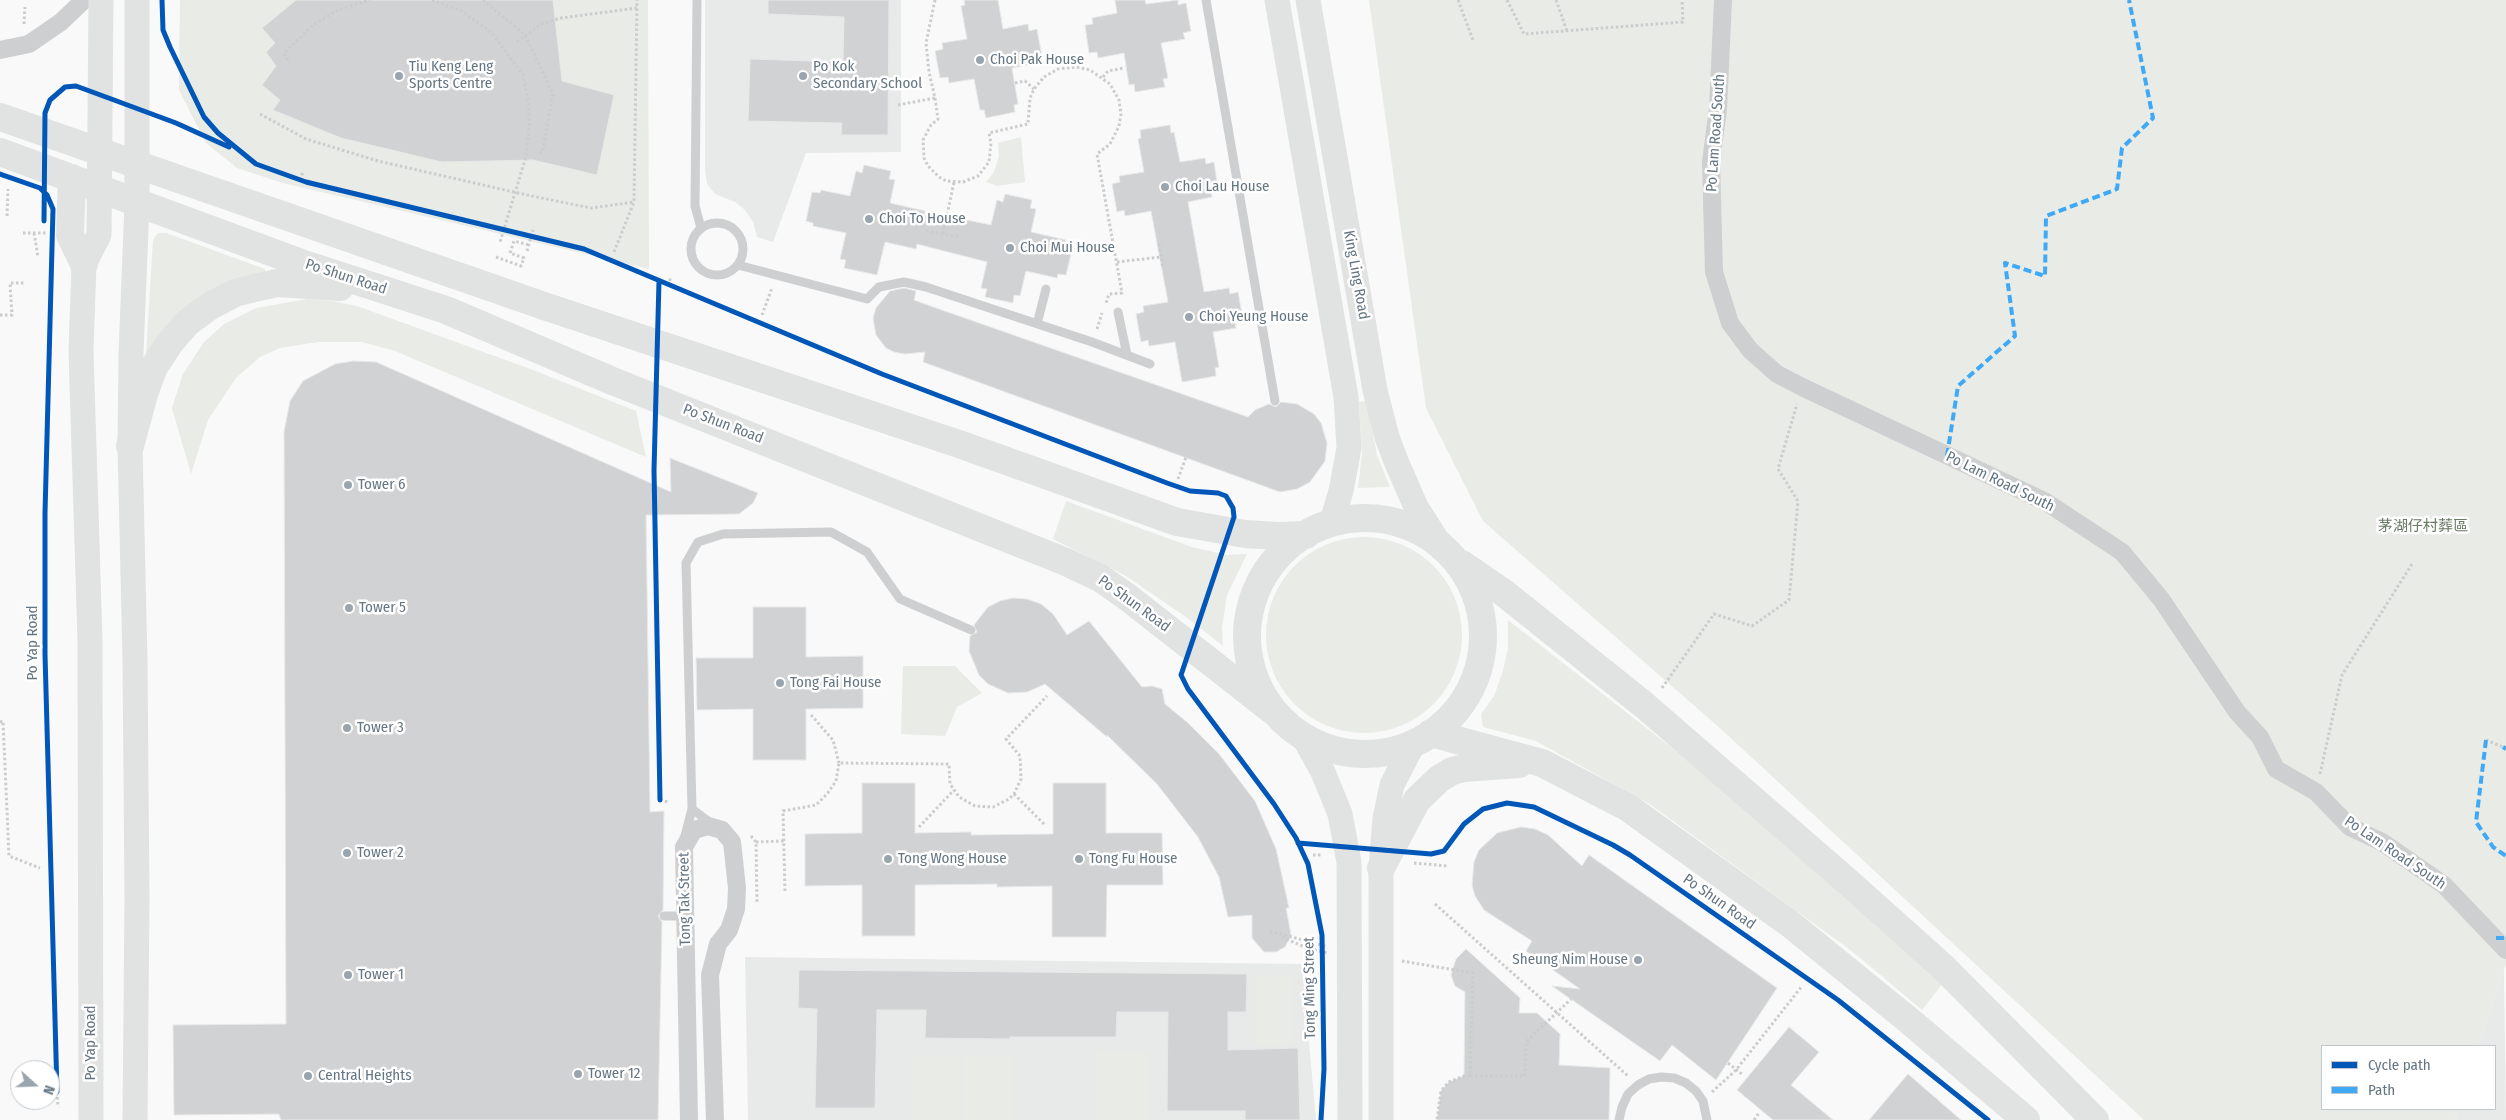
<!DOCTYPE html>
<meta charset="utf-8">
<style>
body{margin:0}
#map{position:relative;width:2506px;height:1120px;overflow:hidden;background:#f9f9f9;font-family:"Fira Sans Condensed",sans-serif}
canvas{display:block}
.legend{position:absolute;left:2321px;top:1045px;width:175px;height:65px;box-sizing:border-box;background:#fff;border:1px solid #c1c8cd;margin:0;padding:6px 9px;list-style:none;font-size:15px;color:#657683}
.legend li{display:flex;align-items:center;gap:10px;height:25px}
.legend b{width:25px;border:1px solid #c1c8cd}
.north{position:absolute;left:10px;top:1060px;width:50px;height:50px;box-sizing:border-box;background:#fff;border:1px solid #c1c8cd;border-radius:50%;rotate:110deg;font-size:14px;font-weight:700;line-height:20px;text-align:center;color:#657683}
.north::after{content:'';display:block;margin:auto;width:18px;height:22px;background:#99a4ac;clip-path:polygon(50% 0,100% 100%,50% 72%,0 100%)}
</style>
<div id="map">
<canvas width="2506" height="1120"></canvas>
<ul class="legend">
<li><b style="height:6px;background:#0057b8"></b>Cycle path</li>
<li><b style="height:6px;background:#3fa9f5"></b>Path</li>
</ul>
<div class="north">N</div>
</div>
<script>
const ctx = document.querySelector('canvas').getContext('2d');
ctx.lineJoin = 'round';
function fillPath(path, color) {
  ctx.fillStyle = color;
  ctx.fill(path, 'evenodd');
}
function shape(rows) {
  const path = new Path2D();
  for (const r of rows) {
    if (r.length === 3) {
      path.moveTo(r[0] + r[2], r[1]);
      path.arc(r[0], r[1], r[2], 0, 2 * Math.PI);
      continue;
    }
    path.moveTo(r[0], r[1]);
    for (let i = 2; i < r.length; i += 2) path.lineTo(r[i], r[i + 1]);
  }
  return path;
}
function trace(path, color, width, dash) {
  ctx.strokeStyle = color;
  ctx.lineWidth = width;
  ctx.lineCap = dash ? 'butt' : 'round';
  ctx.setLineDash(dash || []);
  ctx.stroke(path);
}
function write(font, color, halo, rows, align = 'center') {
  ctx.font = font + ' "Fira Sans Condensed","Noto Sans TC",sans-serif';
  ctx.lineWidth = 5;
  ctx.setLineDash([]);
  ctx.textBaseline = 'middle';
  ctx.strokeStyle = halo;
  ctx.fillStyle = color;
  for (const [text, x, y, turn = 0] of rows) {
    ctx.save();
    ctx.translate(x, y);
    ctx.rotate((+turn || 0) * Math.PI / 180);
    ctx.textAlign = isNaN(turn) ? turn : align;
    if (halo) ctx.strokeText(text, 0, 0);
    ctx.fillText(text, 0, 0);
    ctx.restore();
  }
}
fillPath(shape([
 [705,0,901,0,901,152,806,153,773,242,757,237,753,222,745,210,735,202,715,194,707,184,705,170],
 [745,957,1302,964,1316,1120,748,1120],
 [2504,970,2506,1120,2455,1120,2459,1109,2495,1109,2495,1046,2479,1046]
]), '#e8e9e9');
fillPath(shape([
 [180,0,648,0,649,269,283,183,237,168,206,143,179,90],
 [1369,0,2506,0,2506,964,2479,1046,2322,1046,2322,1109,2459,1109,2455,1120,2144,1120,1722,730,1483,521,1426,408],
 [1021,137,1025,182,997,186,986,182,994,172,999,156,998,143],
 [158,233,166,233,265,269,265,273,146,354,153,240],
 [307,299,332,301,357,306,533,370,636,411,646,457,395,351,362,342,318,342,280,348,260,357,236,378,208,420,191,474,172,408,183,374,204,342,224,324,256,308],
 [1367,401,1377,455,1390,487,1358,488,1362,453,1359,402],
 [1066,501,1192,547,1226,555,1247,554,1227,595,1222,628,1223,646,1186,617,1126,576,1053,539],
 [1364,635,98],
 [1508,620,1677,752,1818,871,1943,983,1922,1010,1853,952,1651,805,1536,741,1483,727,1481,714,1494,696,1503,671,1508,648],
 [903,666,955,666,982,693,957,707,945,736,901,734],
 [1255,975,1293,975,1294,1044,1255,1045],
 [1097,1052,1147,1052,1147,1120,1097,1120],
 [912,1056,959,1056,959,1120,912,1120],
 [963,1056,1011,1056,1011,1120,963,1120]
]), '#e8ebe6');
const building = shape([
 [296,0,553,0,562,81,614,95,597,175,533,160,442,162,341,138,273,110,280,100,262,85,276,66,266,52,275,43,262,28,296,0],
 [768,0,889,0,888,135,841,135,842,123,748,121,750,59,843,62,844,17,768,14,768,0],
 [964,0,998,0,1003,29,1028,24,1029,31,1037,29,1042,57,1034,58,1035,64,1012,68,1018,104,1014,105,1015,112,986,118,984,110,980,110,974,79,949,83,948,77,940,78,935,51,943,49,942,43,967,39,961,6,965,5,964,0],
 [1115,0,1145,0,1146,4,1178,0,1178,5,1186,3,1191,31,1183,33,1185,39,1161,43,1168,78,1163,79,1165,87,1135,92,1134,84,1129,85,1124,53,1098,58,1097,52,1089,53,1085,25,1093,24,1092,18,1117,13,1115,0],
 [1170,125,1171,133,1174,132,1180,162,1205,158,1206,164,1214,162,1218,190,1211,191,1212,197,1188,202,1204,292,1229,288,1230,294,1238,292,1243,320,1235,322,1236,328,1213,332,1219,367,1215,368,1216,376,1182,382,1175,342,1149,346,1148,340,1141,342,1136,314,1144,312,1143,306,1168,302,1151,211,1125,216,1124,210,1117,212,1112,184,1120,182,1119,176,1144,172,1138,139,1141,138,1140,130,1170,125],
 [864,165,891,171,889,179,895,180,890,203,925,211,924,215,961,222,962,219,991,225,997,200,1003,202,1005,194,1032,200,1030,208,1036,209,1031,232,1066,240,1065,244,1073,246,1066,275,1058,274,1057,278,1026,271,1020,296,1014,295,1013,303,985,297,987,289,981,288,987,262,917,244,916,249,885,242,877,275,844,268,846,260,840,259,846,233,813,226,813,223,806,221,812,192,820,193,821,190,850,196,856,171,862,173,864,165],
 [904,288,916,291,914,300,936,308,1248,417,1255,410,1269,404,1276,407,1281,402,1297,404,1314,414,1321,423,1327,443,1325,461,1310,482,1297,489,1280,492,923,362,925,352,904,354,894,352,886,348,876,335,873,318,876,308,890,291,904,288],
 [353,361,376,362,671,492,670,458,758,493,753,503,739,514,646,515,650,812,664,811,663,910,658,916,662,922,658,1120,281,1120,279,1114,174,1115,173,1025,286,1024,284,432,290,401,303,381,335,364,353,361],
 [1013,598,1027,599,1041,604,1053,614,1067,635,1089,621,1142,687,1152,686,1162,689,1165,704,1188,723,1219,754,1255,801,1276,849,1289,908,1286,908,1291,935,1285,947,1276,952,1264,952,1252,938,1252,915,1228,917,1219,877,1198,837,1157,784,1107,735,1107,737,1045,684,1027,692,1008,693,988,684,979,675,969,651,970,636,977,632,974,625,988,607,1000,601,1013,598],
 [753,607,806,607,806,657,863,656,863,708,806,709,806,760,753,760,753,709,697,710,696,658,753,658,753,607],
 [862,783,915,783,915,833,971,832,971,835,1053,834,1053,783,1106,783,1106,833,1162,833,1163,885,1107,885,1106,937,1052,937,1052,886,997,887,997,884,915,885,915,936,862,936,862,885,805,886,805,834,862,833,862,783],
 [1521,827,1535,829,1548,835,1582,866,1589,855,1777,988,1716,1080,1672,1045,1660,1061,1552,986,1580,989,1526,951,1532,941,1484,910,1475,896,1472,885,1474,862,1479,850,1497,833,1521,827],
 [1466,949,1520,998,1519,1013,1537,1013,1560,1034,1559,1065,1610,1068,1609,1120,1437,1120,1441,1091,1449,1082,1464,1076,1465,992,1455,986,1451,975,1456,959,1466,949],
 [799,970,1247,974,1246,1012,1228,1012,1228,1050,1298,1048,1300,1120,1245,1120,1245,1111,1167,1111,1168,1012,1117,1012,1116,1037,1010,1037,1010,1039,925,1038,926,1010,877,1010,875,1108,815,1108,817,1009,798,1008,799,970],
 [1789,1027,1819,1052,1791,1085,1833,1120,1773,1120,1737,1090,1789,1027],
 [1908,1074,1961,1120,1869,1120,1908,1074]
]);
fillPath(building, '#d0d2d3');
trace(building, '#e8e8e8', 1);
trace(shape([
 [432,0,462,11,492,33,523,75,529,105,529,131,525,160,500,242],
 [483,0,525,35,553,94,542,153,538,152],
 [1458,0,1473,40],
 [1507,0,1524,34,1683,22,1682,0],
 [1556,0,1567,31],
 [24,24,25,7],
 [517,42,541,24,561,18,637,8],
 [288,60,284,53,313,25,338,10,370,0],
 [1103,77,1108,71,1124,68],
 [1015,83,1025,81,1034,89],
 [935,98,938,119,931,125,923,140,924,158,928,166,939,177,946,181,963,182,978,176,989,162,991,143,989,133,1028,124,1030,98,1034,89,1044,77,1058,69,1076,67,1090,70,1110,84,1119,100,1121,114,1119,126,1110,144,1097,154,1122,293,1109,294,1106,303],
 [898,105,935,98,929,72,926,43,935,0],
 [260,114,306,139,378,161,527,195,591,208,634,202],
 [300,180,303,172],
 [7,216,8,189],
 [926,231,959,237],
 [23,233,47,233],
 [34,233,38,257],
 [943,234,954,182],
 [1159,244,1163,268],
 [527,251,533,230],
 [614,252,634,202,637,0],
 [496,257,521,266,524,258,510,253,514,241,529,245],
 [1117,262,1161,257],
 [670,286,670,278],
 [0,315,12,315,10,283,25,283],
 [762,315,772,288],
 [1097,329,1102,313],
 [1178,479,1186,457],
 [1662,688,1714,614,1752,626,1789,600,1798,501,1778,469,1797,404],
 [811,715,833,740,839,763],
 [0,722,3,721,9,856,40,868],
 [2486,740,2503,747],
 [2320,774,2342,675,2412,564],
 [1014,794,1044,824],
 [660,800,668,802],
 [919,827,954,790],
 [751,836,756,842,757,903],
 [756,842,784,841],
 [1313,855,1323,855],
 [1414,863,1448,866],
 [785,891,783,811,816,805,827,794,836,781,839,763,949,764,950,784,959,797,975,806,993,807,1009,799,1014,794,1021,779,1020,756,1006,739,1047,696],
 [1435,904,1628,1076],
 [1270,931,1328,947],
 [1282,937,1307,948,1328,953],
 [1402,961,1473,973,1470,1076,1464,1076,1449,1082,1441,1091,1437,1120],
 [1728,1063,1743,1075],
 [1470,1076,1525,1076,1526,1042,1571,999],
 [57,1092,58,1107],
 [1712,1092,1736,1070,1802,986],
 [1754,1120,1759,1113]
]), '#cbcccd', 3, [2.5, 2.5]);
trace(shape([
 [697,0,695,206,701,228],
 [1206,0,1275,401],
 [717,249,26],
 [738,265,867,299,879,287,904,282,926,287,1092,342,1150,364],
 [1118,312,1127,355],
 [1037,324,1046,289],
 [692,809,712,824],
 [685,836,692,809,686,563,698,542,723,534,831,532,867,552,900,599,971,630],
 [664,916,685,916],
 [1619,1120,1622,1107,1628,1094,1638,1085,1649,1079,1661,1077,1674,1078,1686,1083,1696,1091,1703,1101,1707,1120]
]), '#cecfd0', 9);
trace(shape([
 [1723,0,1718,109,1711,162,1714,272,1730,323,1750,350,1777,374,1802,387,2046,502,2122,552,2161,599,2237,712,2260,737,2276,769,2316,792,2350,827,2382,842,2444,885,2506,950],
 [0,50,29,44,61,22,84,0],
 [689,1120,684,847,694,830,708,826,722,830,732,842,737,888,736,909,729,930,718,944,710,975,715,1120]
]), '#cecfd0', 18);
trace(shape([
 [1277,0,1346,397,1349,448,1341,491,1332,521],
 [1308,0,1375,390,1387,437,1396,461,1416,507,1437,540],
 [1304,738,1323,772,1340,814,1349,862,1350,1120],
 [91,1120,90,640,81,351,84,264,99,235,101,0],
 [135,1120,137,898,135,661,130,446,131,353,137,204,137,0],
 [1381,1120,1381,868,1385,819,1392,785,1413,744]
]), '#e1e2e2', 25);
trace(shape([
 [0,117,547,307,959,444,1177,522,1245,534,1278,536,1306,535],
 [0,152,301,263,446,310,610,380,1066,562,1100,578,1126,596,1273,711],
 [72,178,70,235,84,264],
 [130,446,144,394,154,367,169,344,187,323,210,306,235,293,255,288,277,283,340,287],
 [1365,636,118],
 [1462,564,1504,593,1644,705,1848,882,1944,968,2095,1120],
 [1431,733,1542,763,1627,807,1789,923,1912,1023,2026,1120],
 [1381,868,1417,800,1439,779,1452,771,1464,768,1519,764]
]), '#e1e2e2', 28);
trace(shape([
 [1947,456,1958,386,2015,336,2005,263,2045,276,2046,216,2117,189,2122,148,2153,118,2129,0],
 [2486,740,2476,822,2493,847,2506,856],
 [2503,747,2506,749],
 [2496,938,2506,938]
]), '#3fa9f5', 4, [8, 4]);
trace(shape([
 [162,0,163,30,170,47,204,117,218,133,256,164,306,182,584,249,882,374,1167,483,1190,491,1218,493,1226,496,1233,508,1234,517,1181,675,1188,689,1274,804,1296,838,1308,864,1322,935,1324,1069,1321,1120],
 [0,174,40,188,47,195,53,209,45,513,45,654,57,1092],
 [44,221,45,113,50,100,65,87,76,86,114,100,176,123,229,147],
 [659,281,654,470,660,800],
 [1298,843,1431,854,1444,851,1464,824,1483,809,1507,803,1534,807,1613,845,1630,855,1838,1000,1988,1120]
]), '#0057b8', 5);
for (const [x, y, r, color] of [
 [980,60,5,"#99a4ac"],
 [399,76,5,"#99a4ac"],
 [803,76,5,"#99a4ac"],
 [1165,187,5,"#99a4ac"],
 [869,219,5,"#99a4ac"],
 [1010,248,5,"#99a4ac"],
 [1189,317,5,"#99a4ac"],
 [348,485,5,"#99a4ac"],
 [349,608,5,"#99a4ac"],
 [780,683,5,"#99a4ac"],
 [347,728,5,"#99a4ac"],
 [347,853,5,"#99a4ac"],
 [888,859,5,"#99a4ac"],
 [1079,859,5,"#99a4ac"],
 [1638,960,5,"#99a4ac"],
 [348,975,5,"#99a4ac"],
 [578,1074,5,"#99a4ac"],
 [308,1076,5,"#99a4ac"]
]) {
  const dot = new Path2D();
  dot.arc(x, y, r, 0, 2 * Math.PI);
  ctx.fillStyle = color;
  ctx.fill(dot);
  trace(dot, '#fff', 2);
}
write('15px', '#657683', '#fff', [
 ["Choi Pak House",990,60],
 ["Tiu Keng Leng",409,67],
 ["Sports Centre",409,84],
 ["Po Kok",813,67],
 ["Secondary School",813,84],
 ["Choi Lau House",1175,187],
 ["Choi To House",879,219],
 ["Choi Mui House",1020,248],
 ["Choi Yeung House",1199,317],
 ["Tower 6",358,485],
 ["Tower 5",359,608],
 ["Tong Fai House",790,683],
 ["Tower 3",357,728],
 ["Tower 2",357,853],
 ["Tong Wong House",898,859],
 ["Tong Fu House",1089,859],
 ["Sheung Nim House",1628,960,"right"],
 ["Tower 1",358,975],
 ["Tower 12",588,1074],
 ["Central Heights",318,1076]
], 'left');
write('15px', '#657683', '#fff', [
 ["Po Lam Road South",1716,133,-86],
 ["King Ling Road",1356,275,80],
 ["Po Shun Road",346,277,18],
 ["Po Shun Road",723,424,21],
 ["Po Lam Road South",2000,482,26],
 ["Po Shun Road",1134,604,36],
 ["Po Yap Road",33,643,-90],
 ["Po Lam Road South",2395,853,34],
 ["Tong Tak Street",685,899,-91],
 ["Po Shun Road",1719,902,35],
 ["Tong Ming Street",1310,988,-91],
 ["Po Yap Road",91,1043,-90]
]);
write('15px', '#687a64', '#fff', [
 ["茅湖仔村葬區",2423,527]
]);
</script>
